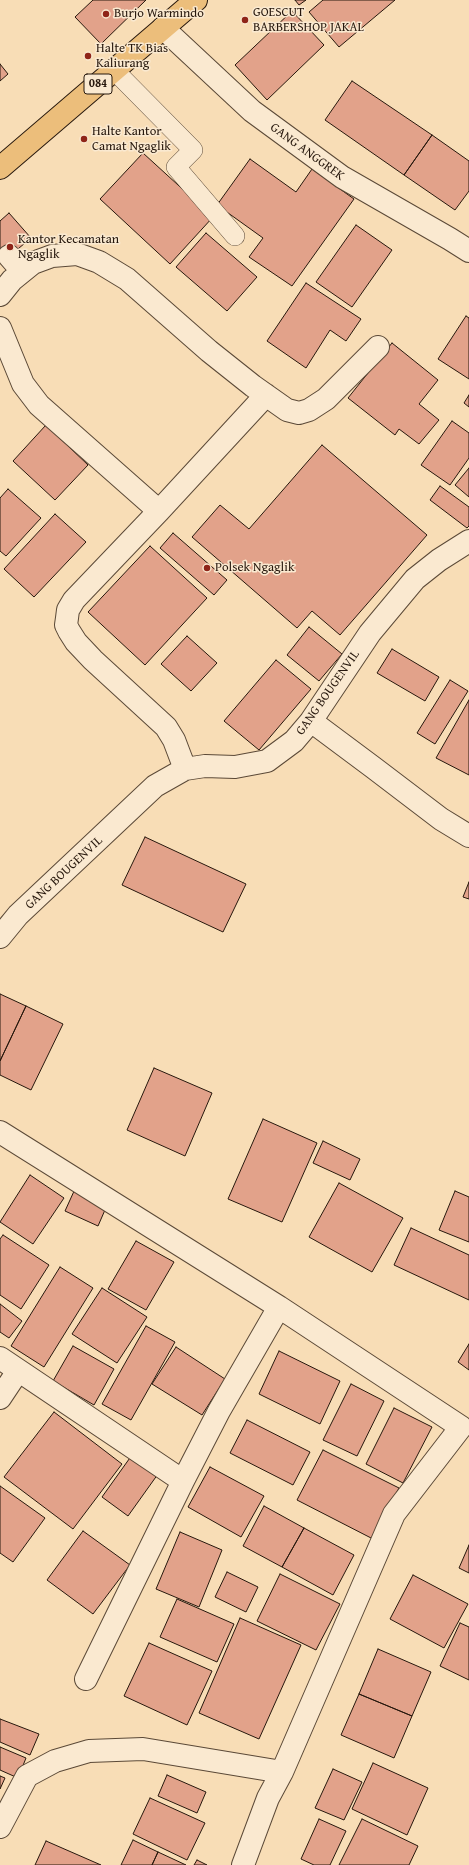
<!DOCTYPE html>
<style>
body{margin:0}
canvas{display:block;background:#f8ddb6}
</style>
<canvas width="469" height="1865"></canvas>
<script>
const ctx = document.querySelector('canvas').getContext('2d');
ctx.lineJoin = 'round';
function fillPath(path, color) {
  ctx.fillStyle = color;
  ctx.fill(path, 'evenodd');
}
function shape(rows) {
  const path = new Path2D();
  for (const r of rows) {
    path.moveTo(r[0], r[1]);
    for (let i = 2; i < r.length; i += 2) path.lineTo(r[i], r[i + 1]);
  }
  return path;
}
function trace(path, color, width, dash) {
  ctx.strokeStyle = color;
  ctx.lineWidth = width;
  ctx.lineCap = dash ? 'butt' : 'round';
  ctx.setLineDash(dash || []);
  ctx.stroke(path);
}
function write(font, color, halo, rows, align = 'center') {
  ctx.font = font + ' "Gentium Book Plus",serif';
  ctx.lineWidth = 3;
  ctx.setLineDash([]);
  ctx.textBaseline = 'middle';
  ctx.strokeStyle = halo;
  ctx.fillStyle = color;
  for (const [text, x, y, turn = 0] of rows) {
    ctx.save();
    ctx.translate(x, y);
    ctx.rotate((+turn || 0) * Math.PI / 180);
    ctx.textAlign = isNaN(turn) ? turn : align;
    if (halo) ctx.strokeText(text, 0, 0);
    ctx.fillText(text, 0, 0);
    ctx.restore();
  }
}
const building = shape([
 [93,0,146,0,101,44,75,17,93,0],
 [295,0,306,0,299,5,295,0],
 [323,0,395,0,339,47,309,12,323,0],
 [292,11,324,45,267,100,235,65,292,11],
 [0,64,8,74,0,81,0,64],
 [352,81,432,135,404,175,325,120,352,81],
 [432,135,469,161,469,191,455,210,404,175,432,135],
 [143,153,213,217,170,264,100,199,143,153],
 [250,159,296,192,312,169,354,199,292,286,249,257,263,238,217,205,250,159],
 [9,213,31,238,0,264,0,221,9,213],
 [356,225,392,250,352,307,316,282,356,225],
 [206,233,257,277,227,311,176,267,206,233],
 [306,283,361,319,346,341,330,330,306,368,267,341,306,283],
 [466,316,469,318,469,379,438,359,466,316],
 [392,343,438,380,419,404,439,420,419,444,399,429,395,435,348,398,392,343],
 [469,395,469,407,464,403,469,395],
 [452,421,469,433,469,458,450,485,421,465,452,421],
 [46,425,88,465,55,500,13,461,46,425],
 [322,445,427,535,340,635,312,611,297,628,192,537,220,505,249,529,322,445],
 [469,468,469,497,455,485,469,468],
 [440,486,469,507,469,526,467,528,430,500,440,486],
 [8,489,41,518,6,556,0,551,0,498,8,489],
 [55,514,86,542,34,597,4,569,55,514],
 [173,533,227,580,214,595,160,548,173,533],
 [150,546,207,598,145,665,88,612,150,546],
 [309,627,342,654,319,681,287,655,309,627],
 [187,636,217,663,191,691,161,664,187,636],
 [392,649,439,677,425,701,377,673,392,649],
 [276,660,311,689,259,750,224,721,276,660],
 [450,680,468,691,435,744,417,733,450,680],
 [469,700,469,775,436,758,469,700],
 [145,837,246,884,223,932,122,885,145,837],
 [469,882,469,899,463,897,469,882],
 [0,994,26,1006,0,1061,0,994],
 [26,1006,63,1024,31,1090,0,1075,0,1061,26,1006],
 [154,1068,212,1093,185,1156,127,1130,154,1068],
 [263,1119,317,1143,282,1222,228,1199,263,1119],
 [323,1141,360,1159,350,1180,313,1163,323,1141],
 [30,1175,64,1198,33,1244,0,1222,30,1175],
 [339,1183,403,1218,372,1272,309,1237,339,1183],
 [75,1189,108,1203,98,1226,65,1211,75,1189],
 [455,1191,469,1197,469,1242,439,1230,455,1191],
 [411,1228,469,1255,469,1300,394,1265,411,1228],
 [3,1235,49,1265,21,1309,0,1295,0,1239,3,1235],
 [136,1241,174,1262,146,1310,108,1289,136,1241],
 [60,1267,93,1288,44,1367,11,1346,60,1267],
 [102,1288,147,1317,117,1363,72,1334,102,1288],
 [0,1304,22,1321,9,1338,0,1332,0,1304],
 [146,1326,175,1342,131,1420,102,1404,146,1326],
 [469,1344,469,1370,458,1362,469,1344],
 [73,1346,114,1369,94,1405,53,1381,73,1346],
 [176,1347,225,1379,202,1415,152,1384,176,1347],
 [279,1351,340,1381,320,1424,259,1394,279,1351],
 [351,1384,384,1401,357,1456,323,1440,351,1384],
 [394,1408,432,1427,403,1483,366,1464,394,1408],
 [54,1412,122,1464,73,1529,4,1477,54,1412],
 [247,1420,310,1452,293,1485,230,1453,247,1420],
 [323,1450,399,1488,373,1539,297,1500,323,1450],
 [132,1455,158,1474,128,1516,102,1497,132,1455],
 [210,1467,264,1496,241,1537,188,1507,210,1467],
 [0,1486,45,1518,13,1562,0,1553,0,1486],
 [264,1506,304,1528,282,1567,243,1546,264,1506],
 [304,1528,354,1555,333,1595,282,1567,304,1528],
 [83,1531,130,1565,93,1614,47,1580,83,1531],
 [180,1532,222,1550,199,1607,156,1589,180,1532],
 [469,1545,469,1573,459,1568,469,1545],
 [227,1572,258,1587,246,1612,215,1597,227,1572],
 [280,1574,340,1604,316,1650,257,1621,280,1574],
 [413,1575,468,1604,444,1648,390,1619,413,1575],
 [177,1599,234,1624,217,1662,160,1637,177,1599],
 [240,1618,301,1645,259,1739,199,1713,240,1618],
 [460,1623,469,1627,469,1680,440,1666,460,1623],
 [149,1643,212,1671,187,1725,124,1696,149,1643],
 [378,1649,431,1672,412,1716,359,1694,378,1649],
 [359,1694,412,1716,394,1758,341,1735,359,1694],
 [0,1719,39,1734,30,1755,0,1742,0,1719],
 [0,1747,26,1758,18,1778,0,1770,0,1747],
 [373,1763,428,1788,407,1835,352,1809,373,1763],
 [333,1769,362,1782,344,1820,315,1808,333,1769],
 [167,1775,206,1792,197,1813,158,1796,167,1775],
 [0,1776,5,1778,0,1789,0,1776],
 [150,1798,205,1823,187,1860,133,1834,150,1798],
 [319,1819,346,1831,330,1865,314,1865,301,1859,319,1819],
 [362,1819,418,1846,409,1865,339,1865,362,1819],
 [133,1840,158,1852,152,1865,121,1865,133,1840],
 [46,1841,101,1865,35,1865,46,1841],
 [158,1852,186,1865,152,1865,158,1852],
 [197,1860,207,1865,194,1865,197,1860]
]);
fillPath(building, '#e2a28a');
trace(building, '#27180d', 1);
const lane = shape([
 [114,70,193,150,176,167,235,236]
]);
const street = shape([
 [163,28,252,111,342,177,450,239,469,251],
 [9,256,22,271],
 [0,295,12,280,33,263,52,256,77,254,99,262,127,279,209,351,253,386,287,410,299,413,309,410,326,399,378,347],
 [0,328,23,384,39,405,159,511],
 [311,721,374,768,441,819,469,836],
 [185,769,174,740,166,727,93,660,76,642,69,631,66,625,67,618,68,610,74,600,159,511,266,395],
 [0,937,18,915,155,786,185,769,205,766,235,767,267,761,294,741,311,721,370,633,415,579,439,560,469,541],
 [0,1132,279,1307,461,1427,394,1514,282,1772,268,1798,243,1865],
 [0,1358,183,1481],
 [0,1398,18,1371],
 [86,1679,183,1481,219,1411,279,1307],
 [0,1827,27,1776,55,1761,89,1751,143,1749,282,1772]
]);
const primary = shape([
 [0,168,196,0]
]);
trace(lane, '#5b4937', 20);
trace(street, '#5b4937', 24);
trace(primary, '#27180d', 24);
trace(lane, '#fae9d0', 19);
trace(street, '#fae9d0', 22);
trace(primary, '#ecbe7b', 22);
for (const [x, y, r, color] of [
 [106,14,4,"#8f2418"],
 [245,20,4,"#8f2418"],
 [88,56,4,"#8f2418"],
 [84,139,4,"#8f2418"],
 [10,247,4,"#8f2418"],
 [207,568,4,"#8f2418"]
]) {
  const dot = new Path2D();
  dot.arc(x, y, r, 0, 2 * Math.PI);
  ctx.fillStyle = color;
  ctx.fill(dot);
  trace(dot, '#fae9d0', 1.5);
}
for (const [x, y, w] of [
 [98,84,28]
]) {
  const box = new Path2D();
  box.roundRect(x - w / 2, y - 10, w, 20, 3);
  ctx.fillStyle = '#fae9d0';
  ctx.fill(box);
  trace(box, '#27180d', 1);
}
write('bold 12px', '#27180d', null, [
 ["084",98,84]
]);
write('13px', '#27180d', '#fae9d0', [
 ["GOESCUT",253,13],
 ["BARBERSHOP JAKAL",253,28],
 ["Burjo Warmindo",114,14],
 ["Halte TK Bias",96,49],
 ["Kaliurang",96,64],
 ["Halte Kantor",92,132],
 ["Camat Ngaglik",92,147],
 ["Kantor Kecamatan",18,240],
 ["Ngaglik",18,255],
 ["Polsek Ngaglik",215,568]
], 'left');
write('13px', '#27180d', '#fae9d0', [
 ["GANG ANGGREK",307,152,36],
 ["GANG BOUGENVIL",328,693,-55],
 ["GANG BOUGENVIL",64,873,-43]
]);
</script>
